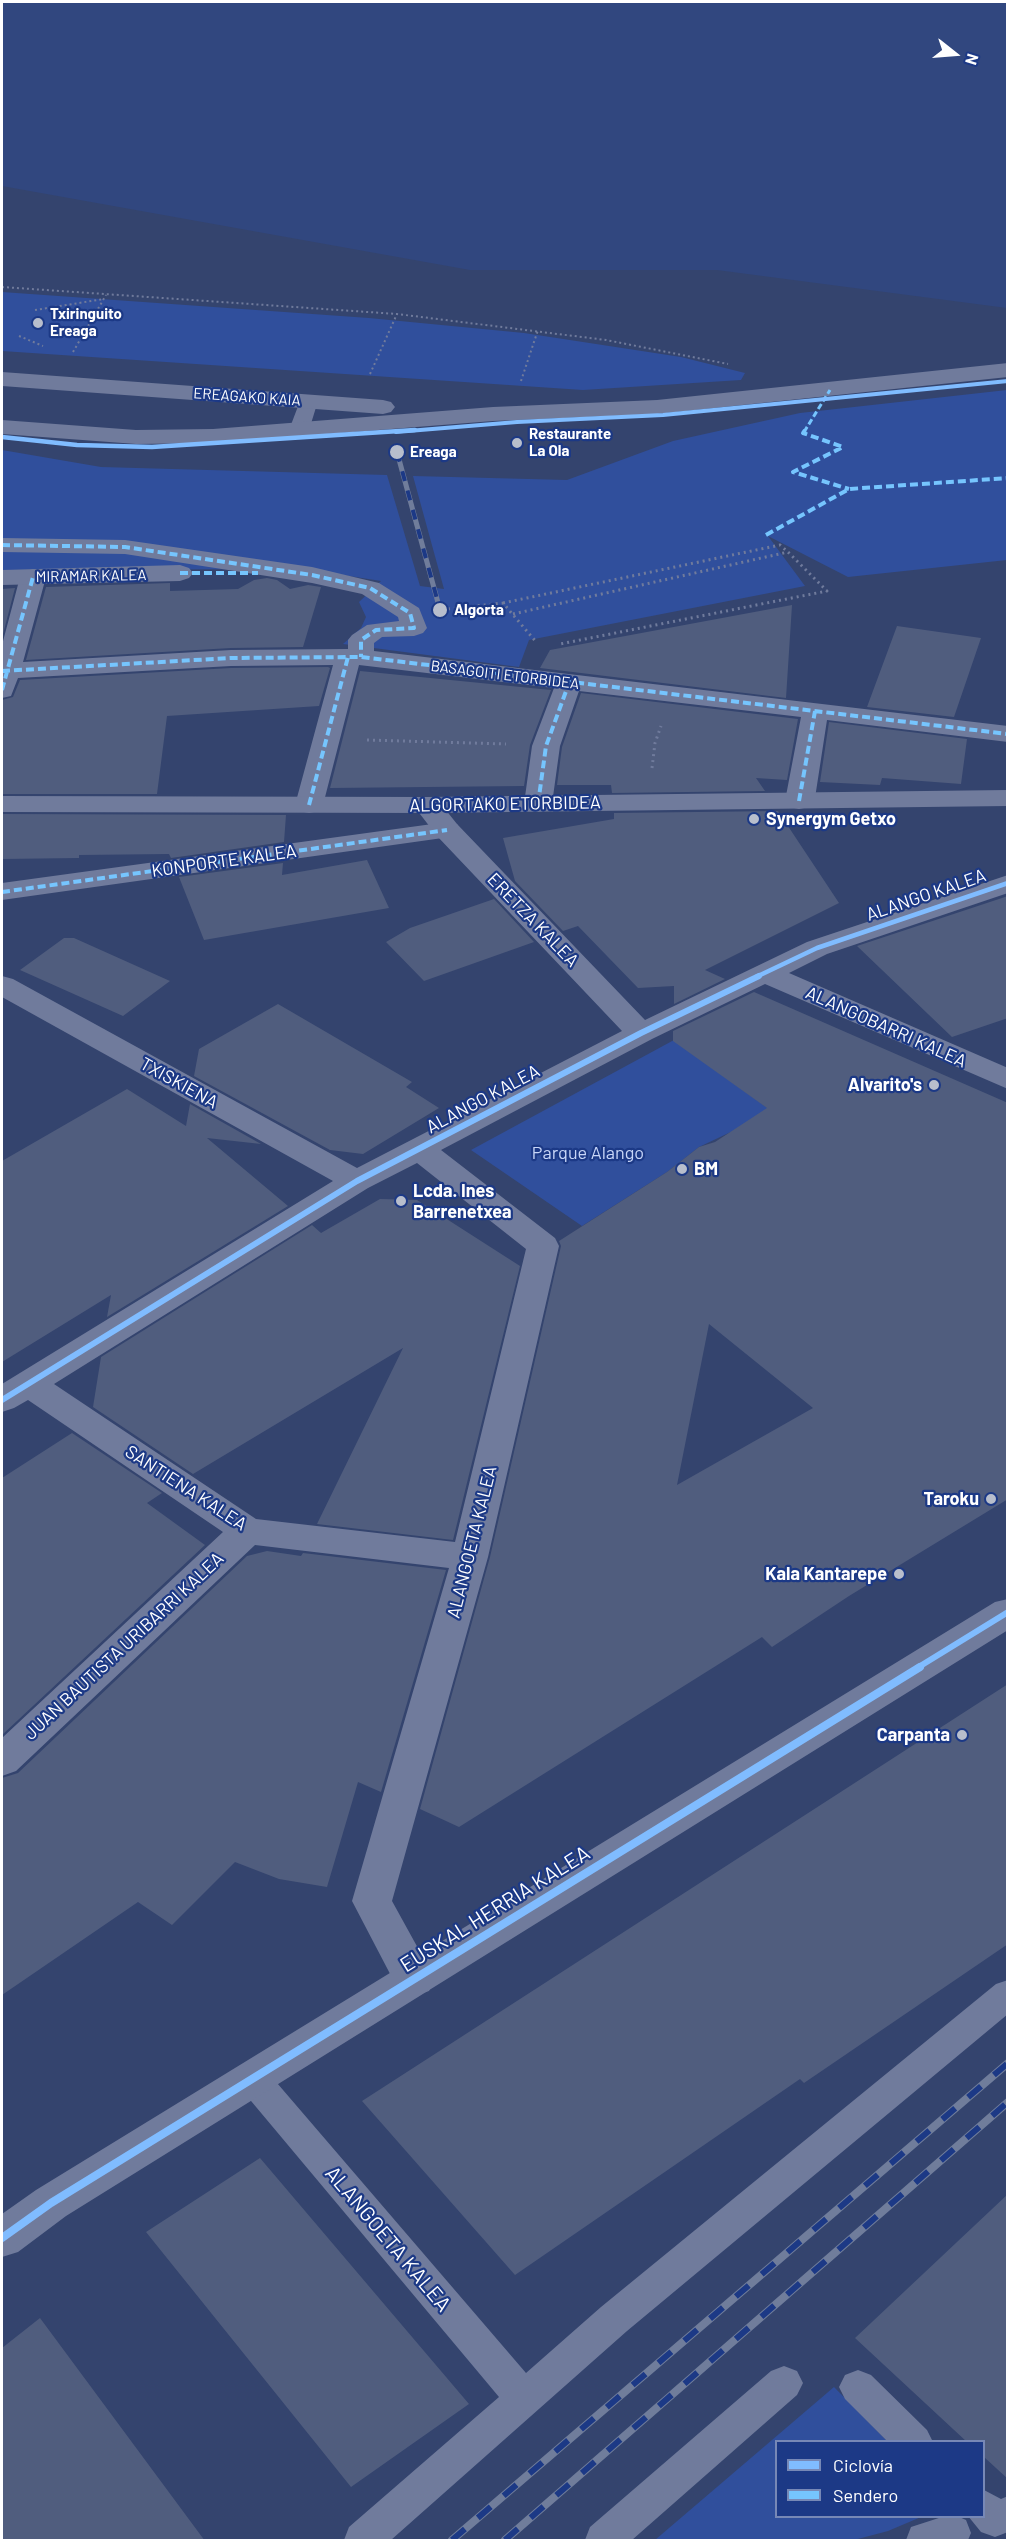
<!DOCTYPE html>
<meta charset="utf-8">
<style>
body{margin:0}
#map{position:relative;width:1009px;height:2542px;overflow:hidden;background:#34446e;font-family:Barlow,sans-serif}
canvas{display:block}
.frame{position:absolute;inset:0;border:3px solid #fff;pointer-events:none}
.legend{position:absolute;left:775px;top:2440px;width:210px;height:78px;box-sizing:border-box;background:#1c3986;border:2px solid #7788b6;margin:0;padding:8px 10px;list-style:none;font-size:18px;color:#fff}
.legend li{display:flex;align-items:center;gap:12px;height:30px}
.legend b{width:30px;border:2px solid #7788b6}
.north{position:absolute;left:925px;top:24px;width:60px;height:60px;-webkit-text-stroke:4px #1c3986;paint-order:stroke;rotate:107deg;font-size:16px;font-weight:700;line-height:24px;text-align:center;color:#fff}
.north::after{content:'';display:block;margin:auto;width:21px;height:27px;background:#fff;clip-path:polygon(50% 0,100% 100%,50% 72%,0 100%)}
</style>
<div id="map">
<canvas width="1009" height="2542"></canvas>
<div class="frame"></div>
<ul class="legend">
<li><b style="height:8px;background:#80bcff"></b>Ciclovía</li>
<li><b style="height:8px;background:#76c5fe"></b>Sendero</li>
</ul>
<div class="north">N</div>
</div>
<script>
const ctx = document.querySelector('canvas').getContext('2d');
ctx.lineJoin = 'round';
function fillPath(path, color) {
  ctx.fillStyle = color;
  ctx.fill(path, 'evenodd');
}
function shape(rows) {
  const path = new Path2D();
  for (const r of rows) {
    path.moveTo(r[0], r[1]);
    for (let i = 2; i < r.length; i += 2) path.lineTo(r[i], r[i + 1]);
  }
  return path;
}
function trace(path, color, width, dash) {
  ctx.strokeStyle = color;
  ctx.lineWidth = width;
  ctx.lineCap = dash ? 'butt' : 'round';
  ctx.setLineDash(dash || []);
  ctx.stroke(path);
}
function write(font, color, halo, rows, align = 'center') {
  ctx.font = font + ' Barlow,sans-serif';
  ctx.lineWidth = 4.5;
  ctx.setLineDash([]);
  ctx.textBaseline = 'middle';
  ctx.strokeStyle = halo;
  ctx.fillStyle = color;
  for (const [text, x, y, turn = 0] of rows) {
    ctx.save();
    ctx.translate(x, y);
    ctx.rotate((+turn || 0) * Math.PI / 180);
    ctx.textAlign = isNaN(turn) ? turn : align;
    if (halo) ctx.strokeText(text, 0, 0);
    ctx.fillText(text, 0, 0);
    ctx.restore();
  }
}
fillPath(shape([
 [2,292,369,318,524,333,681,357,745,373,741,380,583,390,2,351],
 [1007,390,1007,560,848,577,768,536,805,586,529,640,519,667,343,644,361,628,366,617,359,602,381,581,304,569,2,570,2,450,101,467,387,475,420,586,444,589,413,476,567,480,673,441,800,413],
 [674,1040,773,1112,699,1147,667,1172,582,1226,471,1150],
 [834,2387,887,2441,776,2442,776,2516,921,2517,888,2531,854,2540,655,2540]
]), '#304f9c');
fillPath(shape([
 [2,2,1007,2,1007,308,717,270,470,270,2,186]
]), '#31477f');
fillPath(shape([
 [267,578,277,580,290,589,308,585,321,587,303,647,231,648,26,660,46,587,170,583,170,591,238,589,254,580],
 [15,588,2,638,2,589],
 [792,605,786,698,540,668,550,650],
 [897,626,981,638,954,717,867,707],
 [328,667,330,668,319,706,167,716,157,794,2,794,2,700,13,697,20,680,231,668],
 [360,671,551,690,530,745,524,786,330,788],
 [581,693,798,719,787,780,756,778,765,791,612,793,611,785,557,785,562,747],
 [829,722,967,739,961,784,882,778,880,785,820,782],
 [778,811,839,903,705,970,725,979,674,1004,674,986,638,988,578,926,563,931,515,881,503,838,614,819,614,813],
 [2,814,286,815,284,842,171,858,169,854,79,855,79,858,2,859],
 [367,860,389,908,204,940,179,877,283,863,282,875],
 [1008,896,1008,1018,952,1037,857,946],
 [494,899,534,942,424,981,386,942,410,928],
 [64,938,74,938,170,981,123,1016,20,970],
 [754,992,1008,1103,1008,1499,849,1596,772,1647,762,1637,459,1827,420,1809,490,1557,561,1246,559,1241,667,1172,699,1147,715,1142,767,1108,673,1041,673,1031],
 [709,1324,813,1408,677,1485],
 [278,1004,412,1082,406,1087,439,1108,363,1154,330,1150,194,1076,199,1049],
 [127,1089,186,1126,190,1104,261,1144,207,1138,288,1206,107,1317,111,1295,2,1362,2,1161],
 [380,1199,417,1200,520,1266,453,1540,317,1524,403,1348,193,1474,93,1407,101,1357,312,1225,321,1233],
 [72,1433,162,1493,147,1503,205,1545,2,1735,2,1478],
 [267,1551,301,1556,303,1553,446,1570,381,1792,358,1782,327,1887,279,1879,235,1862,172,1925,138,1902,2,1995,2,1778,18,1773,247,1556],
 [1008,1684,1008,1944,804,2083,800,2079,515,2275,362,2101],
 [260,2158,469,2404,351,2487,146,2232],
 [1008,2194,1008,2479,984,2457,984,2442,967,2442,855,2338],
 [40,2318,205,2541,2,2541,2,2348]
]), '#505d7e');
trace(shape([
 [2,287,397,314,606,340,728,364],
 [35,310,104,299],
 [19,336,43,346],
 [73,352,106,295],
 [370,374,397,314],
 [521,381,538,330]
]), '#707b9c', 2, [2, 3]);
trace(shape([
 [503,603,780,545,788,552],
 [448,609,503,603,537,643],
 [513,614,788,552,827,591,560,644],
 [367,740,506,744],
 [652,768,655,743,661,726]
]), '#707b9c', 3, [2, 4]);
fillPath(shape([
 [309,395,316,397,318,401,309,430,306,434,292,434,289,430,300,401,302,397,309,395],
 [1008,1980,1008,2014,627,2331,391,2540,344,2540,349,2527,499,2397,241,2089,236,2079,241,2069,253,2064,265,2069,526,2373,601,2307,996,1984,1008,1980],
 [784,2366,797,2371,803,2383,797,2395,632,2540,585,2540,590,2527,771,2371,784,2366],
 [858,2370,871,2375,927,2430,933,2442,888,2442,845,2399,839,2387,845,2375,858,2370],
 [984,2490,1001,2499,1008,2496,1008,2532,995,2537,981,2532,968,2516,984,2516,984,2490],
 [945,2516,957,2516,966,2520,971,2533,968,2540,906,2540,911,2527,945,2516]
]), '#707b9c');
fillPath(shape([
 [2,538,125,540,312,567,379,583,419,608,427,628,423,633,414,636,382,637,374,643,374,651,1008,726,1008,742,827,720,815,798,809,807,799,809,789,807,785,801,801,717,579,691,560,746,552,804,548,810,538,812,528,810,524,804,532,746,554,688,359,665,323,805,319,811,309,813,299,811,295,805,333,665,231,666,18,678,11,696,2,698,2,645,20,577,24,572,33,569,42,572,46,577,23,662,231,650,348,649,348,640,352,635,367,625,399,621,398,617,362,594,312,583,125,554,2,552,2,538],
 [447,822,457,824,461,830,457,836,2,900,2,883,447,822]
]), '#707b9c');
fillPath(shape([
 [1008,363,1008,377,657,414,493,421,213,443,136,444,2,434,2,420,136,430,213,429,493,407,657,400,1008,363],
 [2,372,383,400,391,402,395,407,391,412,383,414,2,386,2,372],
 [180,565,189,568,193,573,189,578,180,581,2,585,2,570,180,565],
 [427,797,437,799,457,824,645,1020,807,942,1008,875,1008,893,827,954,789,973,1008,1068,1008,1089,765,984,652,1039,441,1150,555,1238,559,1246,488,1557,392,1901,435,1979,429,1991,414,1996,399,1991,352,1901,449,1568,255,1545,16,1771,2,1776,2,1738,223,1532,28,1400,14,1408,2,1412,2,1384,333,1181,2,997,2,976,13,979,357,1168,622,1031,437,836,413,805,417,799,427,797],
 [417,1163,526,1249,455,1542,256,1519,54,1384,368,1188,417,1163]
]), '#707b9c');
fillPath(shape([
 [1008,790,1008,806,427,813,2,812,2,796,427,797,1008,790],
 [1008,1599,1008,1630,66,2216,18,2252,2,2257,2,2214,36,2190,995,1602,1008,1599]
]), '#707b9c');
const railFar1 = shape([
 [397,452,440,610]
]);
const rail = shape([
 [452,2540,1008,2063],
 [505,2540,1008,2102]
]);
trace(railFar1, '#707d9b', 5);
trace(rail, '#707d9b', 8);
trace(railFar1, '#1c3986', 4, [10]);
trace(rail, '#1c3986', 6, [17]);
trace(shape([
 [804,432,830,390]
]), '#76c5fe', 3, [6, 3]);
trace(shape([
 [805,430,803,433,843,447,793,472,849,489],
 [766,535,849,489,1008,478],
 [2,545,125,547,312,575,370,588,410,613,414,628,376,630,361,640,361,657],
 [180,573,258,573],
 [2,671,231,658,361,657,1008,734],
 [2,690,33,577],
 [799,801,815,711],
 [538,804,546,746,569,683],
 [309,805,348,657],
 [2,892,447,830]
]), '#76c5fe', 4, [8, 4]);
trace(shape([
 [396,432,517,422,663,415,1008,381]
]), '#80bcff', 4);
trace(shape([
 [2,437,77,445,152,447,415,430],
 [756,977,817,948,1008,883]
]), '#80bcff', 4.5);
trace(shape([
 [2,1400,357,1181,641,1033,759,976],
 [917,1668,1008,1612]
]), '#80bcff', 6);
trace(shape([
 [2,2238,51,2203,920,1667]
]), '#80bcff', 8);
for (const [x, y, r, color] of [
 [38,323,6,"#b8becc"],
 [517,443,6,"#b8becc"],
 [397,452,8,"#b8becc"],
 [440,610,8,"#b8becc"],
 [754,819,6,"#b8becc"],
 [934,1085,6,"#b8becc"],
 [682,1169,6,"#b8becc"],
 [401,1201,6,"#b8becc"],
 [991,1499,6,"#b8becc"],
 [899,1574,6,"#b8becc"],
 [962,1735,6,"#b8becc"]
]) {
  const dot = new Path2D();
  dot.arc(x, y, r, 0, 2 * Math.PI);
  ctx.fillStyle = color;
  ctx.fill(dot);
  trace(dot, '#1c3986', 2);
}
write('bold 15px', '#fff', '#1c3986', [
 ["Txiringuito",50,314],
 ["Ereaga",50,331],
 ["Restaurante",529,434],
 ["La Ola",529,451],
 ["Ereaga",410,452],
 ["Algorta",454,610]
], 'left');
write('15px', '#fff', '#1c3986', [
 ["EREAGAKO KAIA",247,397,4],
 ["MIRAMAR KALEA",91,576,-1],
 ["BASAGOITI ETORBIDEA",505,675,7]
]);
write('18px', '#fff', '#1c3986', [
 ["ALGORTAKO ETORBIDEA",505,804,-1],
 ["KONPORTE KALEA",224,861,-8],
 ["ALANGO KALEA",926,895,-19],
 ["ERETZA KALEA",533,920,46],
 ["ALANGOBARRI KALEA",886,1027,24],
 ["TXISKIENA",179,1083,29],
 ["ALANGO KALEA",483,1099,-28],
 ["SANTIENA KALEA",186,1488,33],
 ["ALANGOETA KALEA",472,1542,-76],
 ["JUAN BAUTISTA URIBARRI KALEA",124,1646,-43]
]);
write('bold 18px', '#fff', '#1c3986', [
 ["Synergym Getxo",766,819,"left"],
 ["Alvarito's",922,1085],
 ["BM",694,1169,"left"],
 ["Lcda. Ines",413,1191,"left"],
 ["Barrenetxea",413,1212,"left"],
 ["Taroku",979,1499],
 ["Kala Kantarepe",887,1574],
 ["Carpanta",950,1735]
], 'right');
write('18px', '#c8d6f8', '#1c3986', [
 ["Parque Alango",588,1153]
]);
write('21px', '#fff', '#1c3986', [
 ["EUSKAL HERRIA KALEA",495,1909,-32],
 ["ALANGOETA KALEA",388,2239,50]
]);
</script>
